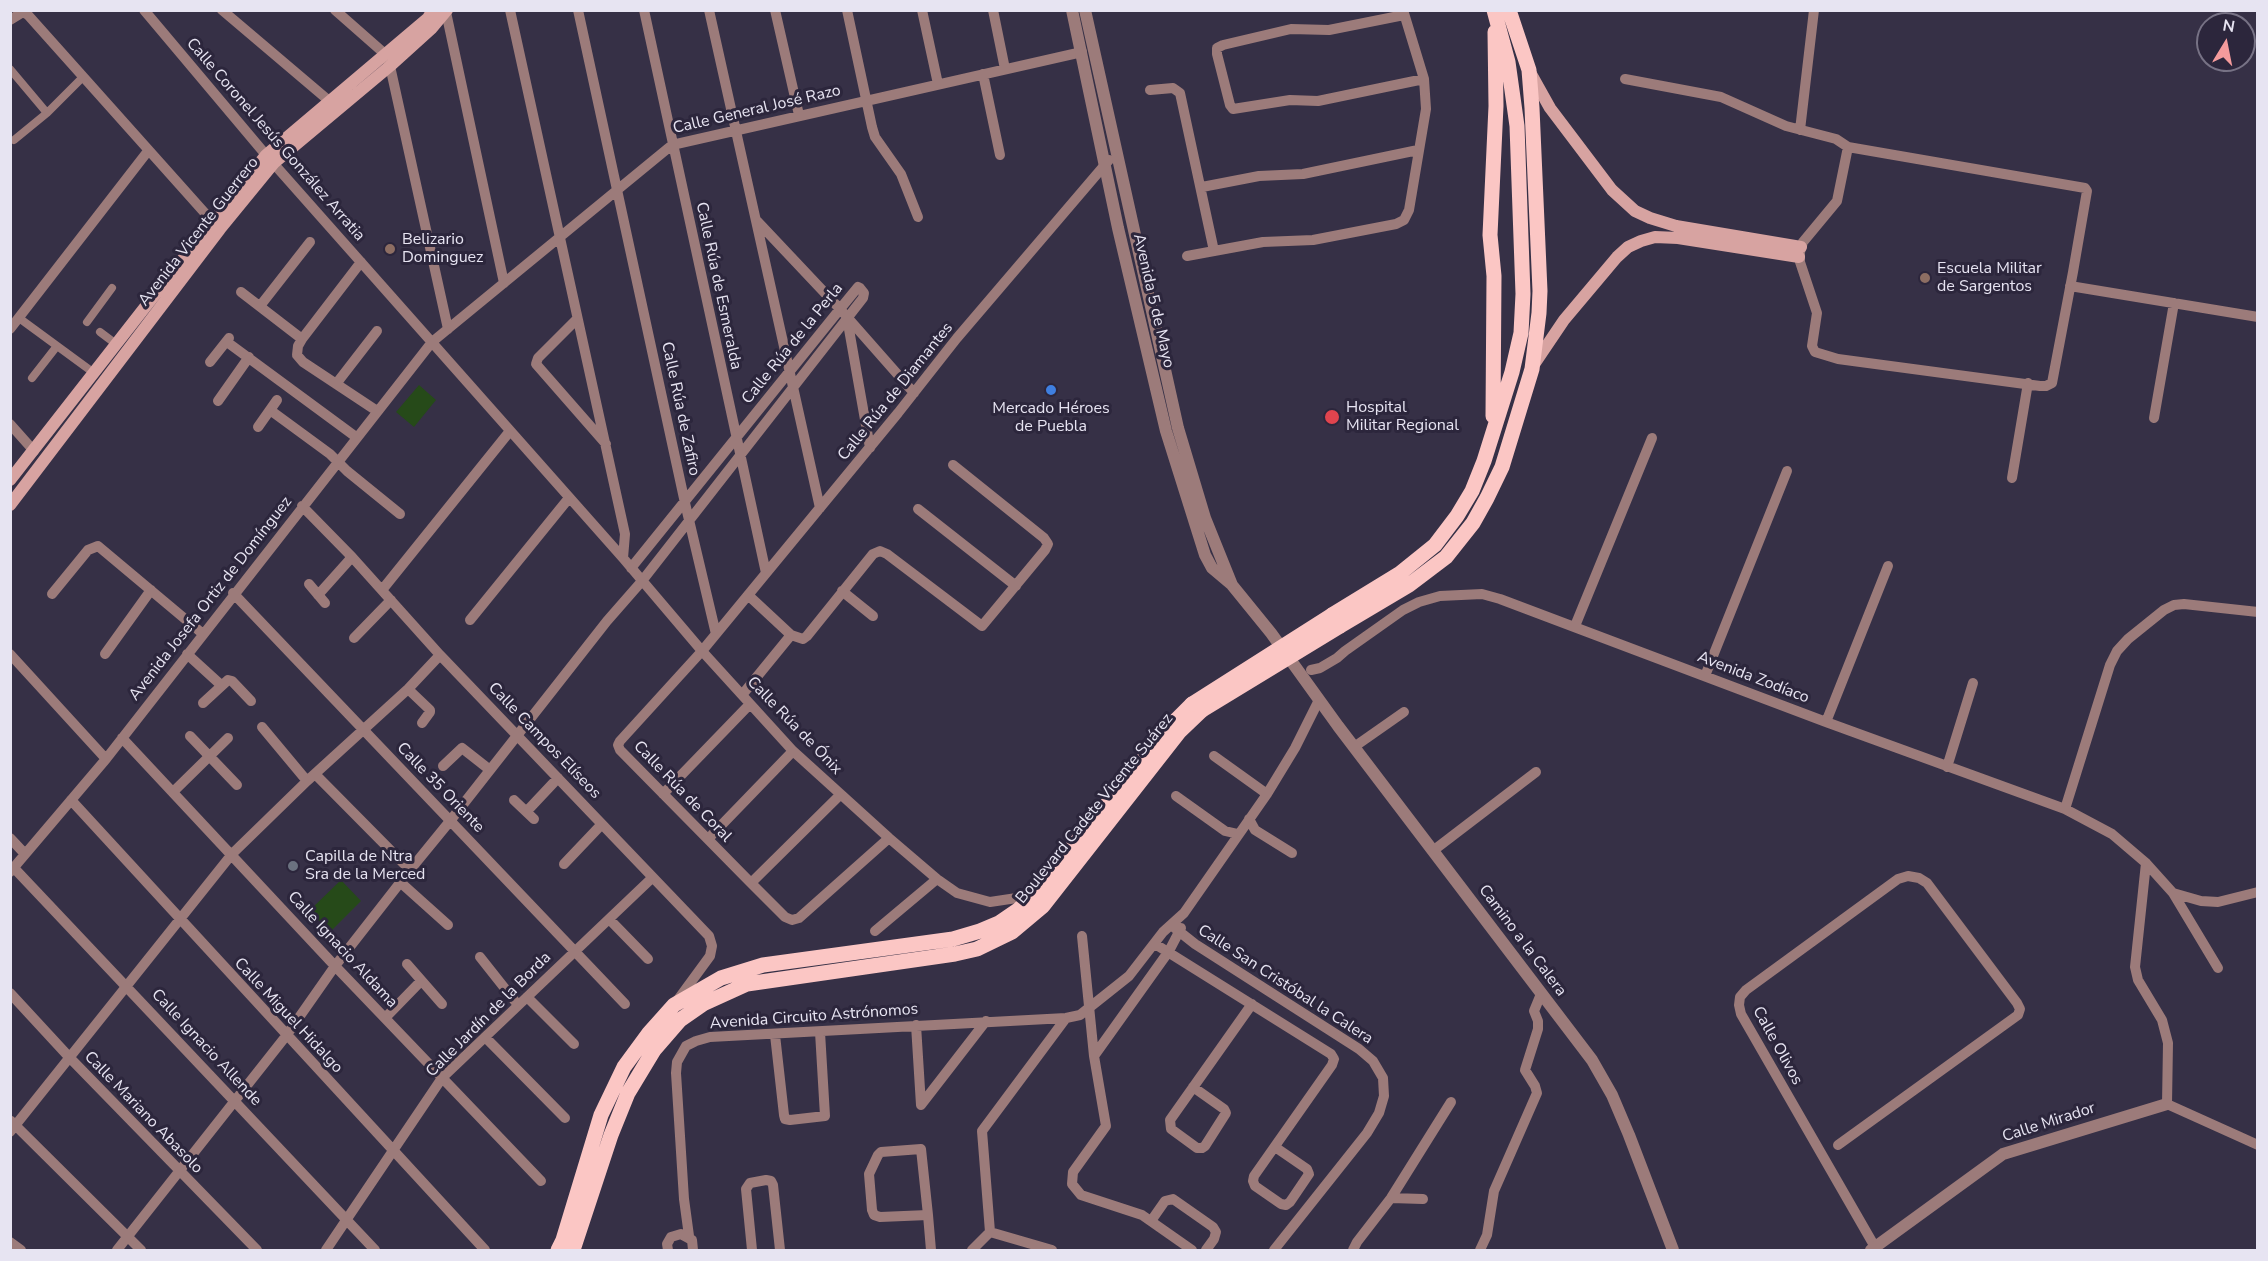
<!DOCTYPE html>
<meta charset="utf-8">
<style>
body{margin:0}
#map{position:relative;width:2268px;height:1261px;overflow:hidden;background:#363046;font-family:"Nunito Sans",sans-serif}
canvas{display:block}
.frame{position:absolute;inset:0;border:12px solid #e7e4f2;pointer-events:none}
.north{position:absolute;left:2196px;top:12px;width:60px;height:60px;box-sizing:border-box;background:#2c263c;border:2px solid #777285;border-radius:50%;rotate:10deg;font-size:16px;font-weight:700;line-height:24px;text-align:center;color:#e7e4f2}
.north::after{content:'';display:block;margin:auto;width:21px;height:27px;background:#f59b9c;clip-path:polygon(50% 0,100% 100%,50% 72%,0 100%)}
</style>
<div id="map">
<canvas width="2268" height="1261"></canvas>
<div class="frame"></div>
<div class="north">N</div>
</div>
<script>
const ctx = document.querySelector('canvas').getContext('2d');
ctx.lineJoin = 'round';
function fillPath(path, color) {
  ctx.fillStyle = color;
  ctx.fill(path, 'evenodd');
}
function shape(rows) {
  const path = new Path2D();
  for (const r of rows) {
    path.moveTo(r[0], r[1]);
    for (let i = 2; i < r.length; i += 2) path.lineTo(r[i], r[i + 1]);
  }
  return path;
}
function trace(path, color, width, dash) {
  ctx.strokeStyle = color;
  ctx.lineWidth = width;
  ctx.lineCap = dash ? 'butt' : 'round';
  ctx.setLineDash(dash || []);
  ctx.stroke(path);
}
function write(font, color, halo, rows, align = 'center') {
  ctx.font = font + ' "Nunito Sans",sans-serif';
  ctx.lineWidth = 6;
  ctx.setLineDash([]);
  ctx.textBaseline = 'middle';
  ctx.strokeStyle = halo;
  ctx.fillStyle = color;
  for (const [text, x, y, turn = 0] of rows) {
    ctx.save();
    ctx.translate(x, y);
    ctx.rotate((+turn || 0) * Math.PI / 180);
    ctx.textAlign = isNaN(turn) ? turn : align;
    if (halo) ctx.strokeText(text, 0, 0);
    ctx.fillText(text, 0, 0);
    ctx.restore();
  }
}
fillPath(shape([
 [419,385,436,400,414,427,396,412],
 [341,880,361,901,330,932,309,911]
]), '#264a19');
trace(shape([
 [10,69,47,113],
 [14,140,47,113,83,77],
 [19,318,94,373],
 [87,322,112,288],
 [100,332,116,344],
 [32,378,57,346]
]), '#9c7b7a', 8);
trace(shape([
 [144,10,266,155,623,558,702,651,793,751,889,838,937,879,957,893,990,902,1030,896],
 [222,10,334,105],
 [335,10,385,54,390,66,448,329],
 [510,10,625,534,623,558],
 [578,10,685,503,716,634],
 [644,10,766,573],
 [709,10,820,508],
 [775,10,799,115],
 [847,10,872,127,875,137,901,174,918,217],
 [922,10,938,84],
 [993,10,1005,69],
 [446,12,504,283],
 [1404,15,1329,30,1291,29,1223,45,1217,48,1217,54,1230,105,1233,109,1290,100,1318,101,1424,79],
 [10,20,23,12,28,15,212,221],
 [983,74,1000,155],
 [1625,79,1721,97,1786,126,1836,139,1848,147,2085,188,2087,191,2073,272,2052,383,2046,386,2040,386,1838,359,1815,352,1812,346,1817,313,1800,262,1800,252,1803,242,1837,201,1848,147],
 [1150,90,1173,88,1180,93,1214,251],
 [1800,130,1814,10],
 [1202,187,1259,176,1303,174,1418,150],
 [757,221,840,309,914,393],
 [1187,256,1263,242,1313,240,1396,224,1404,220,1409,210,1426,109,1424,79,1403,10],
 [361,262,302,339,298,346,297,355,303,362,377,411],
 [2070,286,2258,317],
 [241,292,302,339],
 [260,306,310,242],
 [847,318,870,448],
 [577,319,538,358,536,364,606,444],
 [10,329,148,151],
 [227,342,356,437],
 [210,362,229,338],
 [336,384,377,331],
 [218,401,249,357],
 [270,410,330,454,347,471,400,514],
 [2154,418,2174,303],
 [10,424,34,451],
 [258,427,277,400],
 [2012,478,2028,383],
 [302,506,352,557,440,655,709,936,712,946,710,956,677,1001],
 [918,509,1016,586],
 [309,584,325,603],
 [382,590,510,431],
 [842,591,873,616],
 [233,593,625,1004],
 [52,594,88,550,98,546,203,634],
 [318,595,352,557],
 [748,595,791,635,803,639,807,636,873,554,880,551,887,554,982,626,1045,550,1048,544,1044,538,953,465],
 [470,620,569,498],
 [1575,626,1652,438],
 [354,638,391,600],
 [10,654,106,759],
 [105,654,151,590],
 [187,654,221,685],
 [1311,670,1320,668,1337,658,1345,651,1403,610,1419,602,1440,596,1482,594,1500,599,1826,722,2065,809,2112,834,2146,863,2173,893,2201,901,2218,902,2258,892],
 [1705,676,1787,471],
 [408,689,430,710,430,712,422,723],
 [742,695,791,635],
 [203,703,228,680,232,681,251,701],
 [1826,722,1888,566],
 [262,727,307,781],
 [190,736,237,785],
 [122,738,335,966,541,1181],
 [1354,747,1404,712],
 [1214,756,1267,794],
 [443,766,462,748,490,770],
 [1947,767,1973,683],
 [315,774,410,870],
 [173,792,228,738],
 [663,794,750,704],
 [1176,796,1225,831,1238,834],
 [71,800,485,1250],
 [514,800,534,819],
 [2065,809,2110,665,2117,651,2128,639,2164,610,2174,605,2184,604,2258,612],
 [527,811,558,778],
 [1249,819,1255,830,1292,853],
 [10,838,25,854],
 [889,838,799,918,792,920,785,917,751,883,620,750,618,745,620,741,702,651,898,413,957,338,1109,160],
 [708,839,793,751],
 [1434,850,1536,772],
 [2146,863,2135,967,2138,980,2162,1020,2168,1043,2167,1104,2258,1145],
 [564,864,602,824],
 [14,868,375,1250],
 [10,872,106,759,432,342,672,145,1082,52],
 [400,882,448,925],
 [751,883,840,795],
 [2173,893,2218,968],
 [609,919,648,959],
 [1171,925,1195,944,1359,1049,1373,1061,1383,1078,1384,1096,1379,1113,1367,1133,1274,1250],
 [875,931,937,879],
 [1082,936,1094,1056,1106,1126,1073,1172,1072,1184,1081,1195,1142,1215,1192,1250],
 [1155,944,1331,1054,1334,1059,1332,1065,1254,1176,1253,1181,1255,1186,1281,1204,1286,1205,1290,1202,1309,1174,1307,1169,1275,1147],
 [480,957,518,1005],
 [407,964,442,1004],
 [10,993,70,1058,257,1250],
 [527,997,574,1044],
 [385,1018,421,981],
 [916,1025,921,1105],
 [775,1035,784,1115,785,1119,790,1120,825,1116,820,1032],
 [485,1037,565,1118],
 [1094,1056,1169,951,1181,928],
 [1193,1087,1224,1109,1226,1113,1205,1146,1202,1148,1197,1148,1171,1129,1170,1120,1252,1004],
 [921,1105,986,1021],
 [11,1121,141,1250],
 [10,1132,232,854,307,781,408,689,440,655],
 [1838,1145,2018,1015,2020,1009,2017,1003,1927,883,1919,878,1908,876,1898,879,1746,990,1740,997,1739,1005,1741,1014,1875,1247],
 [1391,1198,1423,1199],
 [928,1215,880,1217,874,1215,872,1210,869,1174,878,1155,881,1152,921,1149,928,1215,931,1250],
 [1151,1221,1165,1201,1173,1199,1213,1227,1216,1232,1214,1239,1206,1250],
 [990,1232,982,1131,1066,1018],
 [990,1232,1052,1250],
 [689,1236,684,1199,676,1073,677,1062,686,1046,696,1041,710,1037,1066,1018,1080,1015,1129,976,1163,932,1184,913,1267,794,1295,748,1319,700],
 [10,1242,21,1250],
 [117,1250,286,1036,335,966,410,870,450,821,607,621,642,581,863,298,864,293,860,288,858,287,840,309,631,568],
 [326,1250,442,1078,652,878],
 [668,1250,667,1244,671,1237,681,1234,692,1240,693,1250],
 [752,1250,746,1189,750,1183,766,1180,771,1181,773,1185,780,1250],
 [972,1250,990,1232],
 [1353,1250,1357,1242,1391,1198,1451,1102],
 [1480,1250,1487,1235,1494,1191,1537,1093,1535,1086,1525,1070,1538,1029,1538,1021,1534,1011,1541,994]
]), '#9c7b7a', 10);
trace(shape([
 [1072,10,1118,228,1166,431,1205,555,1212,568,1231,584],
 [1085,10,1178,428,1205,518,1232,585,1271,633,1338,726,1592,1060,1612,1095,1629,1135,1673,1250],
 [1871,1250,2003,1154,2167,1104]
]), '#9c7b7a', 12);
trace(shape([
 [1531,74,1550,108,1612,190,1635,211,1650,218,1676,226,1801,247],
 [1535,363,1564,320,1617,257,1628,247,1641,241,1655,237,1678,238,1799,257],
 [10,480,167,279,266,155,428,18,433,10],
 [10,505,220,229,274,163,390,66,432,28,447,10]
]), '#d7a3a1', 12);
trace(shape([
 [1493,416,1494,276,1490,235,1496,106,1495,32],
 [1332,615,1399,574,1435,545,1457,516,1472,491,1484,461,1512,372,1521,333,1523,294,1517,126,1508,62,1494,10],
 [1340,626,1409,585,1446,557,1473,523,1487,498,1502,467,1532,369,1539,313,1540,291,1532,108,1529,70,1509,10],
 [558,1250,563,1240,601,1115,624,1067,649,1033,674,1005,721,978,763,965,953,939,980,931,999,923,1018,910,1033,896,1171,725,1192,704],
 [573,1250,611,1135,628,1093,654,1050,680,1020,703,1004,747,984,955,954,977,949,1012,932,1043,906,1180,731,1202,710]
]), '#fbc6c4', 15);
trace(shape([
 [1192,704,1332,615],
 [1202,710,1340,626]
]), '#fbc6c4', 15);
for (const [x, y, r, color] of [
 [390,249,6,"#8d6e63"],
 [1925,278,6,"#8d6e63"],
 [1051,390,6,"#3f7fe0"],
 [1332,417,8,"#e0444e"],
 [293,866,6,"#6b7280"]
]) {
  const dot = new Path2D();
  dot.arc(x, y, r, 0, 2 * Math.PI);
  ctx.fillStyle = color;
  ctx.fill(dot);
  trace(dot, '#2c263c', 2);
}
write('16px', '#e7e4f2', '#2c263c', [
 ["Calle General José Razo",757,110,-13],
 ["Calle Coronel Jesús González Arratia",275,140,49],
 ["Avenida Vicente Guerrero",199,232,-52],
 ["Calle Rúa de Esmeralda",718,286,78],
 ["Avenida 5 de Mayo",1153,301,77],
 ["Calle Rúa de la Perla",793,344,-51],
 ["Calle Rúa de Diamantes",896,392,-51],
 ["Calle Rúa de Zafiro",680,409,78],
 ["Avenida Josefa Ortiz de Domínguez",211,599,-52],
 ["Avenida Zodíaco",1753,678,21],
 ["Calle Rúa de Ónix",794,726,46],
 ["Calle Campos Elíseos",544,741,46],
 ["Calle 35 Oriente",440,788,46],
 ["Calle Rúa de Coral",682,792,46],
 ["Boulevard Cadete Vicente Suárez",1095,809,-51],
 ["Camino a la Calera",1522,941,53],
 ["Calle Ignacio Aldama",342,950,47],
 ["Calle San Cristóbal la Calera",1285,985,33],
 ["Calle Jardín de la Borda",489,1015,-45],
 ["Calle Miguel Hidalgo",288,1016,47],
 ["Avenida Circuito Astrónomos",814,1017,-4],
 ["Calle Olivos",1777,1046,61],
 ["Calle Ignacio Allende",206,1048,47],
 ["Calle Mariano Abasolo",143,1113,46],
 ["Calle Mirador",2049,1123,-18]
]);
write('16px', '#e7e4f2', '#2c263c', [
 ["Belizario",402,240],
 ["Dominguez",402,258],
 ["Escuela Militar",1937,269],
 ["de Sargentos",1937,287],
 ["Hospital",1346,408],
 ["Militar Regional",1346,426],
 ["Mercado Héroes",1051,409,"center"],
 ["de Puebla",1051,427,"center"],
 ["Capilla de Ntra",305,857],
 ["Sra de la Merced",305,875]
], 'left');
</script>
